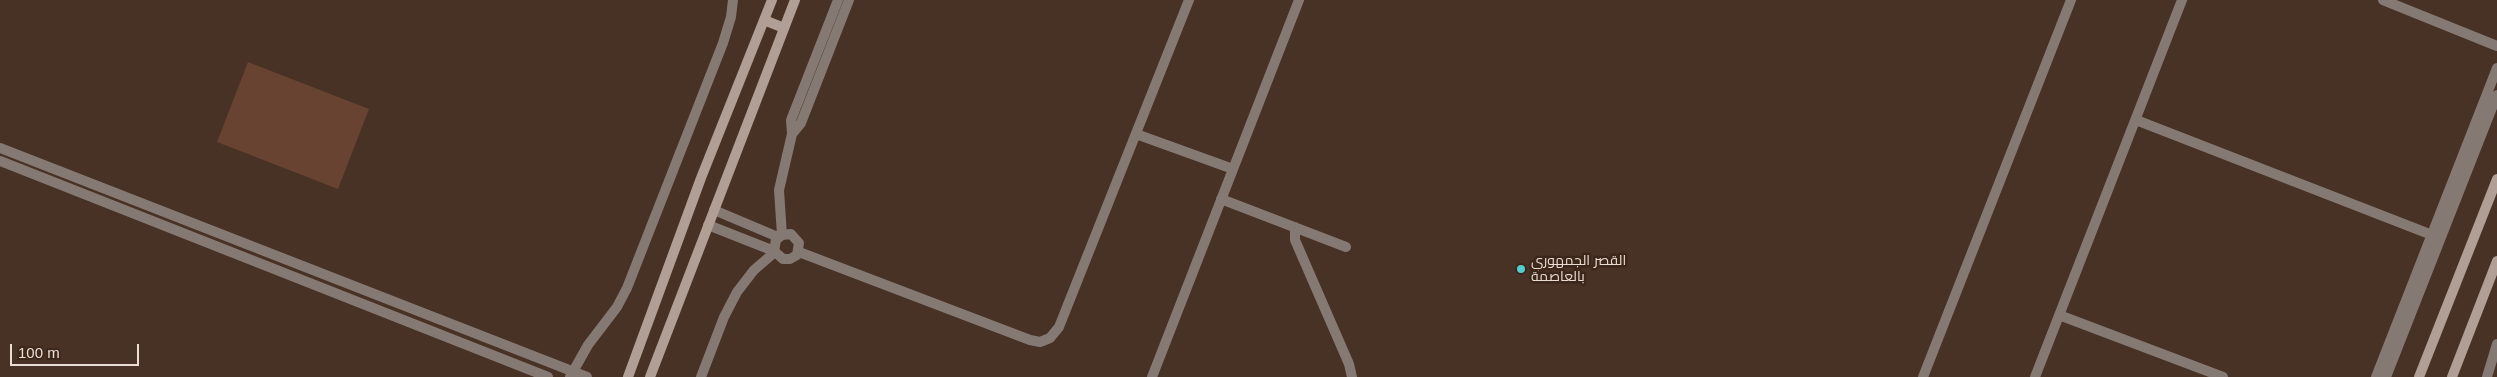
<!DOCTYPE html>
<meta charset="utf-8">
<style>
body{margin:0}
#map{position:relative;width:2497px;height:377px;overflow:hidden;background:#483125;font-family:Helvetica,sans-serif}
canvas{display:block}
.scale{position:absolute;left:10px;top:344px;width:129px;height:22px;box-sizing:border-box;border:2px solid #ebdcd4;border-top:0;padding-left:6px;font-size:15px;line-height:18px;white-space:nowrap;color:#ebdcd4;-webkit-text-stroke:4px #3d271b;paint-order:stroke}
</style>
<div id="map">
<canvas width="2497" height="377"></canvas>
<div class="scale">100 m</div>
</div>
<script>
const ctx = document.querySelector('canvas').getContext('2d');
ctx.lineJoin = 'round';
function fillPath(path, color) {
  ctx.fillStyle = color;
  ctx.fill(path, 'evenodd');
}
function shape(rows) {
  const path = new Path2D();
  for (const r of rows) {
    path.moveTo(r[0], r[1]);
    for (let i = 2; i < r.length; i += 2) path.lineTo(r[i], r[i + 1]);
  }
  return path;
}
function trace(path, color, width, dash) {
  ctx.strokeStyle = color;
  ctx.lineWidth = width;
  ctx.lineCap = dash ? 'butt' : 'round';
  ctx.setLineDash(dash || []);
  ctx.stroke(path);
}
function write(font, color, halo, rows, align = 'center') {
  ctx.font = font + ' Helvetica,Cairo,sans-serif';
  ctx.lineWidth = 5;
  ctx.setLineDash([]);
  ctx.textBaseline = 'middle';
  ctx.strokeStyle = halo;
  ctx.fillStyle = color;
  for (const [text, x, y, turn = 0] of rows) {
    ctx.save();
    ctx.translate(x, y);
    ctx.rotate((+turn || 0) * Math.PI / 180);
    ctx.textAlign = isNaN(turn) ? turn : align;
    if (halo) ctx.strokeText(text, 0, 0);
    ctx.fillText(text, 0, 0);
    ctx.restore();
  }
}
fillPath(shape([
 [248,62,369,109,338,189,217,142]
]), '#684331');
trace(shape([
 [2383,0,2497,46],
 [2136,120,2432,235],
 [792,134,801,123,849,0],
 [1136,134,1233,169],
 [0,148,587,377],
 [0,161,548,377],
 [1221,199,1346,247],
 [714,210,778,237],
 [708,225,774,251,783,259,790,259,797,255,799,243,791,234,782,235,776,240,774,251],
 [1295,227,1295,240,1349,364,1352,377],
 [782,235,779,190,792,134,791,120,838,0],
 [799,252,1030,340,1040,342,1050,338,1059,327,1189,0],
 [2059,315,2223,377],
 [570,377,588,345,617,307,627,288,723,43,731,17,733,0],
 [701,377,724,317,737,292,754,270,775,252],
 [1152,377,1299,0],
 [1923,377,2071,0],
 [2035,377,2182,0],
 [2376,377,2497,68],
 [2386,377,2497,95],
 [2487,377,2497,344]
]), '#857973', 10);
trace(shape([
 [764,20,784,28],
 [628,377,701,178,772,0],
 [650,377,795,0],
 [2419,377,2497,179],
 [2452,377,2497,261]
]), '#b19e94', 10);
for (const [x, y, r, color] of [
 [1521,269,5,"#52cdd0"]
]) {
  const dot = new Path2D();
  dot.arc(x, y, r, 0, 2 * Math.PI);
  ctx.fillStyle = color;
  ctx.fill(dot);
  trace(dot, '#3d271b', 2);
}
write('14px', '#ebdcd4', '#3d271b', [
 ["القصر الجمهوري",1531,261],
 ["بالعاصمة",1531,277]
], 'left');
</script>
